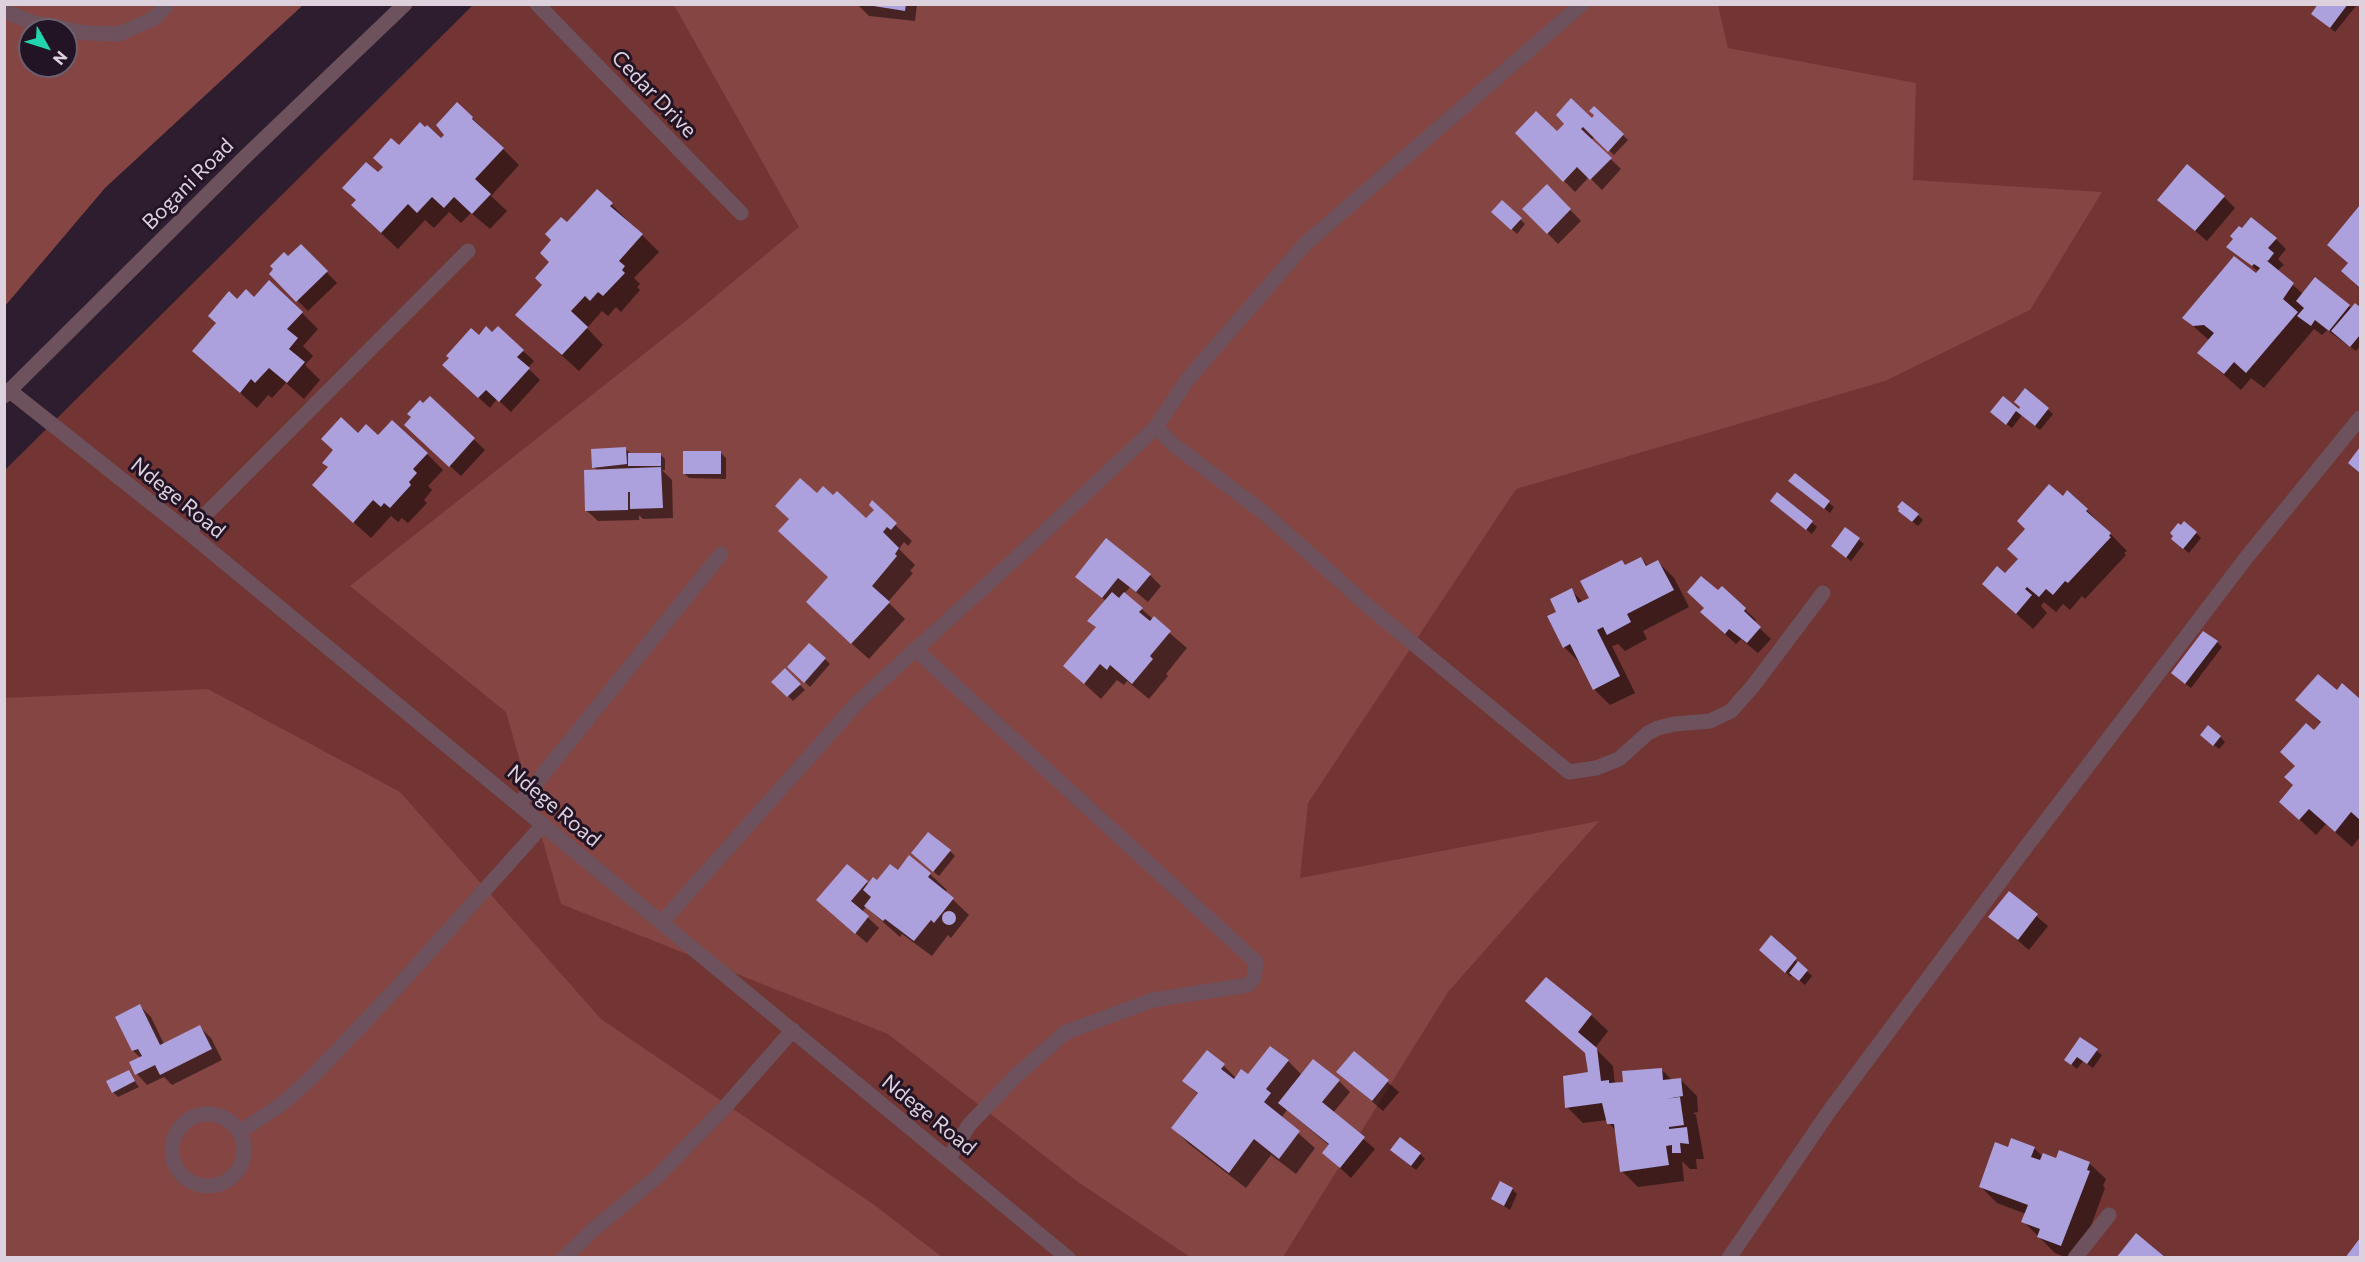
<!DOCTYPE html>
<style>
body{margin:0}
#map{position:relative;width:2365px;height:1262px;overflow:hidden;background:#2d1d2f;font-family:Commissioner,sans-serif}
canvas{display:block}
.frame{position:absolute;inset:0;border:6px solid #dcd1dd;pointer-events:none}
.north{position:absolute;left:18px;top:18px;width:60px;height:60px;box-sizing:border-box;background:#231425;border:2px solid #6d606f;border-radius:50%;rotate:129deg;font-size:16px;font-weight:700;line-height:24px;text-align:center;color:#dcd1dd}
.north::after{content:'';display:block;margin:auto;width:21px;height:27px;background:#22d5af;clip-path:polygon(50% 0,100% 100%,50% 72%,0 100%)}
</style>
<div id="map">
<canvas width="2365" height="1262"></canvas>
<div class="frame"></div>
<div class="north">N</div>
</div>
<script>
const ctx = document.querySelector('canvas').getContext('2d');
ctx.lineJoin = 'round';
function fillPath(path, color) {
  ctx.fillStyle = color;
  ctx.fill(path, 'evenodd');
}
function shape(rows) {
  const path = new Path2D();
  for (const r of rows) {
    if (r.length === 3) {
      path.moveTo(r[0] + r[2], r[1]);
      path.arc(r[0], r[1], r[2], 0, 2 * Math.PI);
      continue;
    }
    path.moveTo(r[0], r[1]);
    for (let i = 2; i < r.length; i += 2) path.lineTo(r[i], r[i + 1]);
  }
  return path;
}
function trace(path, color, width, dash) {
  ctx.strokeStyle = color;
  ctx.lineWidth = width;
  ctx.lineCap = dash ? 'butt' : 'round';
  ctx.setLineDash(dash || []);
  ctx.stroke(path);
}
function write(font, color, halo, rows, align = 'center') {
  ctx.font = font + ' Commissioner,sans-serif';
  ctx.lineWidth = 6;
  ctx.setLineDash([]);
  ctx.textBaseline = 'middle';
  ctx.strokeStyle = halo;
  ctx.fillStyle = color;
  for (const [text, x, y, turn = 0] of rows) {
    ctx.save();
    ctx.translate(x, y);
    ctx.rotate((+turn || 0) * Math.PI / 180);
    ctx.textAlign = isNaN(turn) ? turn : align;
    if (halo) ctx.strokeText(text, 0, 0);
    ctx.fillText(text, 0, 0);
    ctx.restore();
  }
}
fillPath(shape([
 [473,5,2360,5,2360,1257,5,1258,5,470]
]), '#723533');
fillPath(shape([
 [5,5,303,5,105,188,5,306],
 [30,30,66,30,66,66,30,66],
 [674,5,1718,5,1728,48,1916,83,1913,180,2102,192,2030,310,1885,381,1516,489,1308,803,1300,878,1599,821,1448,992,1283,1257,1190,1257,1078,1182,888,1034,561,904,506,712,350,586,692,316,799,227],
 [208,689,400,792,601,1019,873,1204,942,1257,5,1257,4,698]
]), '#854543');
fillPath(shape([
 [917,4,915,21,869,16,858,5],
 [2320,4,2354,4,2356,6,2335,32,2318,18],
 [1594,108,1628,140,1614,155,1595,137,1591,140,1621,169,1602,190,1589,177,1575,192,1517,133,1557,133,1592,120,1596,116],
 [472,118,519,165,491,196,507,211,490,229,471,213,461,223,449,212,434,228,425,220,398,249,369,222,379,174,399,147,441,140],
 [1547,186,1581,221,1558,244,1524,209],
 [598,191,659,252,634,278,640,284,637,287,640,290,621,312,616,307,608,316,602,311,587,328,603,345,579,371,517,315,544,285,567,224],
 [2224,197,2235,208,2207,241,2159,200],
 [1502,202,1525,224,1517,234,1493,212],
 [2360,208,2360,289,2343,271,2349,264,2329,245],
 [2276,239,2286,249,2278,259,2284,265,2277,271,2303,294,2349,306,2352,309,2355,305,2360,309,2360,346,2356,351,2327,330,2322,335,2314,329,2264,388,2251,378,2241,390,2199,353,2210,341,2184,318,2259,272,2229,247],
 [301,246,337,283,308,311,271,274],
 [254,299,302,313,318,329,303,346,313,356,305,365,320,380,304,399,286,383,272,398,268,395,257,408,194,351,238,301],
 [492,334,523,351,534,361,528,368,540,380,511,412,497,399,490,408,455,376,451,358,479,337],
 [2025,390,2053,414,2040,430,2022,415,2012,428,1997,417,2003,398,2019,411],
 [430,398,485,450,461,476,417,436,423,405],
 [358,435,378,438,427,454,443,470,428,486,432,490,424,500,427,503,408,523,402,518,398,522,391,516,371,538,330,501],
 [625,448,630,453,660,454,665,459,665,470,662,470,672,480,673,518,643,519,639,515,639,520,598,521,587,511,598,471,594,467],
 [721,453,726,458,726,479,689,478,684,473],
 [1795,475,1834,507,1830,513,1795,486],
 [1778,494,1817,527,1812,534,1777,505],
 [817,495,866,520,876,510,872,503,912,541,908,546,904,542,899,549,915,565,910,571,913,573,888,602,905,619,869,659,824,619,830,578],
 [2063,499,2087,510,2127,551,2124,553,2126,555,2085,599,2082,596,2070,610,2063,604,2056,612,2044,602,2041,606,2047,613,2033,629,2001,600,2006,575,2020,560],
 [1918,515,1923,520,1918,526,1905,516],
 [1846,529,1864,544,1851,561,1838,551],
 [2196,533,2201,538,2189,553,2178,544],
 [1641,558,1649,567,1658,562,1674,578,1689,607,1643,631,1647,639,1625,651,1618,644,1612,646,1635,693,1610,705,1594,689,1581,664,1564,647,1558,612,1571,590,1583,602,1591,599],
 [1150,575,1161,586,1148,602,1130,587,1124,594,1187,648,1166,674,1168,676,1149,699,1127,681,1124,685,1117,680,1101,699,1065,666,1097,628,1089,620,1106,601,1077,577],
 [1722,588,1756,620,1754,623,1771,639,1758,653,1741,639,1736,644,1713,623,1706,608],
 [2217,642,2222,647,2191,688,2178,678],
 [825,659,830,664,810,687,789,667],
 [785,670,805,690,793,701,774,682],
 [2343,685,2360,701,2360,837,2352,847,2326,824,2316,835,2281,802,2295,786,2296,766,2314,732,2322,724,2297,700,2337,692],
 [2220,737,2225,742,2219,749,2207,740],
 [950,851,955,856,939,876,917,858],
 [847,866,869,885,898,872,930,874,947,890,945,892,969,915,951,938,948,935,932,956,902,934,900,937,866,907,862,912,879,928,867,943,829,911],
 [2009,893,2048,926,2029,950,1990,917],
 [1771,938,1812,976,1805,985,1792,974,1791,977,1766,954],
 [1546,979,1591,1015,1608,1031,1595,1048,1613,1066,1615,1084,1625,1083,1661,1069,1673,1081,1681,1080,1697,1096,1698,1112,1693,1113,1696,1115,1704,1159,1696,1159,1697,1169,1690,1169,1682,1161,1684,1181,1638,1187,1622,1171,1617,1133,1607,1120,1583,1123,1567,1107,1590,1074,1587,1055,1527,1001],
 [140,1006,151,1017,164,1044,200,1027,211,1038,222,1060,172,1085,164,1077,147,1085,137,1074,141,1058,133,1051],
 [2080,1039,2102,1055,2093,1068,2083,1061,2077,1069,2071,1064],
 [1354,1053,1399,1092,1383,1111,1338,1072],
 [1288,1061,1302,1075,1339,1081,1350,1092,1333,1113,1375,1149,1351,1178,1324,1153,1330,1146,1287,1110,1281,1118,1315,1148,1296,1174,1271,1155,1246,1188,1189,1144,1173,1128,1199,1095,1184,1081,1224,1066,1236,1078,1248,1076],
 [128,1072,139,1087,118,1097,113,1092],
 [2034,1148,2043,1157,2089,1163,2106,1179,2103,1186,2105,1188,2079,1258,2067,1258,2055,1253,2023,1221,2026,1214,1997,1203,1980,1186,2009,1149],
 [1420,1154,1425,1159,1416,1170,1397,1155],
 [1512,1189,1517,1194,1510,1210,1493,1199]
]), '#0007');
fillPath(shape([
 [861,4,906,4,905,11],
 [2318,4,2348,4,2330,28,2311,14],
 [1571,98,1592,118,1594,115,1589,111,1594,106,1624,134,1608,152,1583,127,1581,129,1612,158,1590,180,1577,167,1563,182,1515,133,1536,111,1557,131,1564,124,1556,115],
 [457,102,473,117,472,119,504,148,475,179,491,194,472,214,454,197,444,208,432,197,417,213,408,204,381,233,351,205,356,200,342,188,366,162,378,172,383,167,373,158,391,138,399,145,420,122,425,127,427,125,441,138,444,135,436,125],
 [2187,164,2225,196,2195,231,2157,200],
 [1547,184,1571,209,1547,234,1522,209],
 [597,189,613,203,610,206,643,234,619,261,625,266,622,270,625,273,603,296,598,292,590,301,585,296,571,311,588,327,562,355,515,315,542,285,535,278,549,262,540,253,551,240,545,234,561,217,567,222],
 [1502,200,1522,218,1511,230,1491,212],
 [2360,205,2360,285,2359,287,2341,271,2348,263,2327,245],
 [2251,217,2277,238,2268,248,2274,253,2268,261,2266,260,2294,283,2283,299,2298,312,2246,373,2234,362,2224,374,2197,353,2214,333,2204,325,2193,326,2182,318,2234,256,2256,273,2260,268,2254,264,2252,266,2226,247,2233,239,2230,236,2239,226,2242,228],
 [301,244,328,271,296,302,269,274,273,269,270,266,284,252,288,256],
 [2315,277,2350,305,2329,331,2315,320,2311,326,2297,316,2304,308,2296,301],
 [269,280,303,312,287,329,298,338,289,349,305,362,287,383,269,368,255,383,251,379,240,393,192,351,216,323,208,316,229,291,237,299,246,289,254,297],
 [2355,303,2360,307,2360,335,2350,347,2331,331],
 [486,326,492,332,498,326,524,350,517,357,530,368,499,402,486,390,478,398,442,365,449,358,446,356,471,328,479,335],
 [2025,388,2049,408,2035,426,2016,411,2006,425,1990,412,2003,396,2019,409,2020,407,2014,402],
 [430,396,475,438,449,467,404,425,411,417,407,414,420,400,423,403],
 [341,417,358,433,366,424,378,435,392,420,428,453,413,469,417,473,409,482,411,485,390,508,384,503,381,507,373,500,353,523,312,485,328,467,322,463,333,450,321,439],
 [626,447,627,464,592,468,591,449],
 [2360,447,2360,473,2348,463],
 [683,451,721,451,721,474,683,474],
 [628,453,661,453,661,466,628,466],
 [661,467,663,508,630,509,630,492,628,492,628,510,585,511,584,470],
 [1795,473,1830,501,1824,509,1788,481],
 [800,478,817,493,823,486,833,495,837,491,866,518,874,510,869,505,872,500,897,523,891,530,887,527,883,532,899,548,895,554,897,556,872,586,890,602,851,644,806,602,828,577,778,531,789,519,775,506],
 [2049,484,2063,496,2067,490,2088,509,2086,511,2111,533,2109,536,2111,537,2068,583,2065,581,2053,595,2046,589,2039,597,2027,587,2025,589,2032,595,2016,614,1982,584,1997,566,2005,573,2018,559,2007,549,2025,529,2017,521],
 [1777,492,1813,521,1806,530,1770,501],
 [1902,501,1919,514,1912,522,1898,511,1899,509,1897,507],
 [2184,521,2197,532,2183,549,2171,539,2173,536,2170,533,2178,523,2181,525],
 [1845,527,1860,538,1846,558,1831,546],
 [1106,538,1151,574,1136,592,1118,578,1102,598,1075,577],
 [1641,557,1646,566,1658,560,1674,590,1627,614,1631,622,1607,635,1603,627,1597,630,1620,676,1593,690,1570,644,1563,648,1547,616,1556,612,1550,599,1572,588,1578,603,1589,598,1580,581,1622,560,1625,565],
 [1701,576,1718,590,1722,586,1746,608,1744,611,1761,627,1747,643,1729,629,1725,634,1700,612,1704,608,1687,592],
 [1112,592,1119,598,1124,592,1143,608,1139,612,1150,621,1154,616,1171,631,1150,656,1153,659,1132,684,1110,665,1107,670,1100,664,1084,684,1063,666,1096,627,1087,621],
 [2203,631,2218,641,2185,684,2171,673],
 [809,643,826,658,804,683,787,667],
 [785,668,801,684,787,697,771,682],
 [2318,674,2337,690,2342,683,2360,699,2360,820,2351,812,2335,832,2309,809,2299,820,2279,802,2293,785,2284,777,2295,766,2280,752,2306,723,2314,730,2321,722,2295,700],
 [2208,725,2221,736,2213,746,2200,735],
 [928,832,951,850,933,872,911,853],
 [909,855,931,873,928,877,954,898,934,923,931,920,914,941,885,919,883,921,864,906,871,897,863,890,873,877,877,880,890,864,898,870],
 [847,864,868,881,851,901,869,916,855,934,816,900],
 [2009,891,2038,914,2018,940,1988,917],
 [949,918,7],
 [1771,935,1797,958,1785,973,1759,950],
 [1798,961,1808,970,1799,981,1789,973],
 [1546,977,1592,1014,1578,1032,1597,1048,1601,1081,1609,1080,1609,1083,1623,1082,1622,1071,1662,1068,1663,1080,1681,1078,1683,1096,1666,1099,1680,1097,1684,1125,1669,1127,1669,1129,1687,1127,1689,1144,1680,1143,1681,1153,1672,1153,1672,1145,1666,1146,1669,1165,1620,1172,1614,1124,1607,1124,1602,1103,1565,1108,1563,1076,1588,1072,1585,1053,1525,1001],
 [140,1004,160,1045,200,1025,212,1049,160,1075,155,1065,135,1075,129,1062,142,1056,138,1049,132,1051,115,1017],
 [2080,1037,2098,1049,2087,1064,2077,1057,2071,1065,2064,1060],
 [1270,1046,1289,1060,1266,1089,1271,1093,1264,1102,1300,1131,1279,1159,1254,1139,1229,1173,1171,1128,1198,1093,1182,1081,1207,1050,1225,1064,1221,1069,1234,1079,1241,1069,1248,1074],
 [1354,1051,1389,1080,1372,1101,1336,1072],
 [1313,1059,1340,1080,1322,1102,1365,1137,1340,1168,1322,1153,1329,1144,1278,1103],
 [129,1070,135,1081,112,1093,106,1081],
 [1400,1137,1421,1153,1411,1166,1390,1150],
 [2011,1138,2035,1147,2031,1157,2040,1160,2043,1153,2056,1158,2059,1150,2090,1162,2087,1170,2090,1171,2061,1246,2037,1237,2040,1229,2021,1222,2028,1205,1979,1187,1995,1142,2008,1147],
 [1500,1181,1513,1188,1504,1206,1491,1199],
 [2136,1233,2166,1258,2116,1258],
 [2360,1238,2360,1258,2345,1258]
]), '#aca0dd');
trace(shape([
 [537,4,741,213],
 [1582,4,1305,244,1187,380,1156,427,1174,445,1264,513,1369,607,1569,772,1596,768,1619,759,1648,733,1658,728,1674,724,1710,721,1731,711,1753,686,1823,593],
 [4,11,31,22,86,33,119,34,155,18,167,4],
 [10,391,188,532,1068,1258],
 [4,396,245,157,405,4],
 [188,532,468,251],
 [915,649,1256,962,1254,978,1248,985,1153,1000,1066,1032,1017,1075,969,1125,949,1158],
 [519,804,721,554],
 [662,922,858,702,1038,538,1156,427],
 [208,1150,36],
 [239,1132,282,1104,312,1077,393,992,543,825],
 [564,1258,594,1229,658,1176,725,1107,793,1030],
 [1729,1258,1830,1110,2023,851,2246,558,2360,418],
 [2075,1258,2109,1215]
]), '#6d525d', 15);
write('21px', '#dcd1dd', '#231425', [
 ["Cedar Drive",654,94,46],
 ["Bogani Road",188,184,-45],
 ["Ndege Road",178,498,39],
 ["Ndege Road",554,806,40],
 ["Ndege Road",929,1115,39]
]);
</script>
